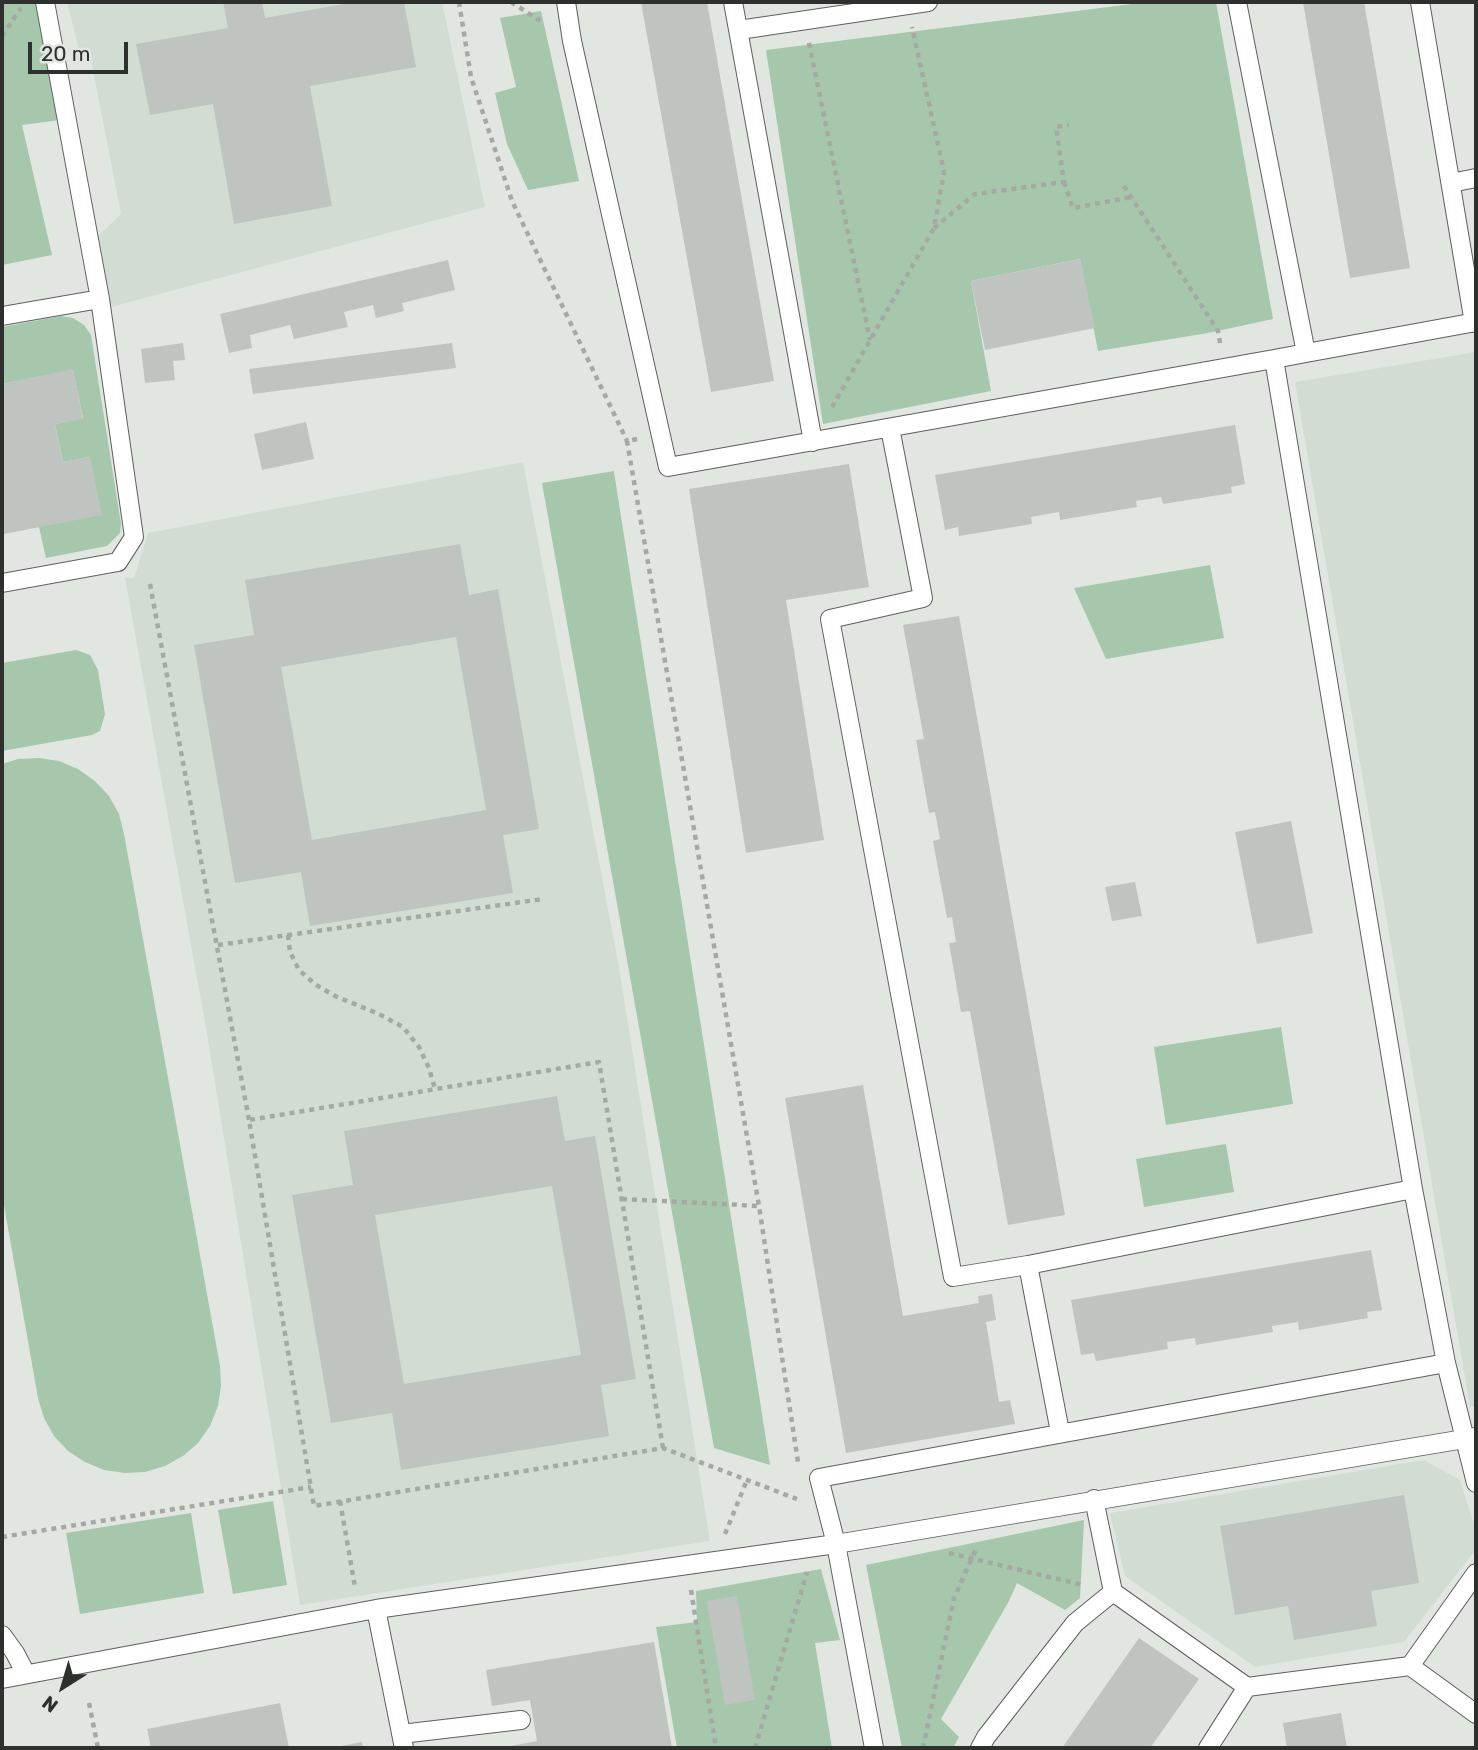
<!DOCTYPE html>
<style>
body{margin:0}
#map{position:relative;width:1478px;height:1750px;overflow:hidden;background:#e1e6e1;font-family:Rubik,sans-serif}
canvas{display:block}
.frame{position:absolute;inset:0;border:4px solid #2e302e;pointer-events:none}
.north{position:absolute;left:28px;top:1652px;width:70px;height:70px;-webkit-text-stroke:5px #e1e6e1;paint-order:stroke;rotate:217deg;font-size:19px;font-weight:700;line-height:28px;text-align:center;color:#2e302e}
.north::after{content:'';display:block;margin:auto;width:24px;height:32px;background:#2e302e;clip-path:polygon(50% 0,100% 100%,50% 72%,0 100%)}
.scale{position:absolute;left:28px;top:42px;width:100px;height:32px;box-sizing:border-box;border:4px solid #2e302e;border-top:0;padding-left:9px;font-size:21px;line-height:24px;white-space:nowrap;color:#2e302e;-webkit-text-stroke:5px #e1e6e1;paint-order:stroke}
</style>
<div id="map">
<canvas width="1478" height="1750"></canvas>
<div class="frame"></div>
<div class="north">N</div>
<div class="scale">20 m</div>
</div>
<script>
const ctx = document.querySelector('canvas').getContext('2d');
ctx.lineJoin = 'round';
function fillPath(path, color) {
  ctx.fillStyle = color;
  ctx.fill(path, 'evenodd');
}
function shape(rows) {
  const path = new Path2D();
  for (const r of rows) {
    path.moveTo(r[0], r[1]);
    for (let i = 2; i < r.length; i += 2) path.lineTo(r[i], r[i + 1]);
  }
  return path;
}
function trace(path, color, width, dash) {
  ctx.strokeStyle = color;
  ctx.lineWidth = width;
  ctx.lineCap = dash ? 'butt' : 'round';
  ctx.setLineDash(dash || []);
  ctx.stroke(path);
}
fillPath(shape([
 [67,2,442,2,485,207,111,307,98,236,121,214,89,50,79,50],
 [1476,352,1476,1406,1470,1407,1295,382],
 [523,462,619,967,710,1541,300,1605,207,1034,125,578,134,578,148,533],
 [1424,1460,1460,1480,1476,1531,1476,1549,1404,1642,1255,1667,1125,1576,1110,1513]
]), '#d1ddd3');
fillPath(shape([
 [2,2,45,2,67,119,22,125,52,255,2,265],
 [1148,2,1216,2,1273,319,1208,333,1098,351,1080,259,971,281,991,391,823,424,766,50],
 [541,11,579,181,528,190,507,144,495,93,516,87,500,18],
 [61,316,73,318,84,325,91,335,121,524,120,533,107,546,46,558,39,527,90,457,63,462,55,424,83,418,73,370,2,384,2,327],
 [614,471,614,472,770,1465,714,1448,542,483],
 [1210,565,1224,638,1106,659,1074,588],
 [76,650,90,655,98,670,105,714,100,731,92,735,2,751,2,663],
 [39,758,59,761,78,769,95,781,109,796,119,814,124,834,220,1366,221,1386,218,1406,210,1426,198,1443,183,1456,165,1466,145,1472,125,1473,104,1470,85,1462,68,1451,54,1436,44,1418,38,1398,2,1194,2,764,18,759],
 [1281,1027,1293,1104,1166,1125,1154,1047],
 [1226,1144,1234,1192,1144,1207,1136,1159],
 [273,1501,287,1585,233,1594,218,1510],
 [191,1513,204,1593,80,1614,66,1533],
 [1084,1520,1080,1598,1065,1610,1017,1583,1009,1601,941,1719,959,1737,953,1748,902,1748,866,1565],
 [821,1569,840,1640,815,1643,832,1748,677,1748,656,1627,697,1622,696,1591]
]), '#a6c7ac');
fillPath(shape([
 [223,2,262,2,265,18,355,2,404,2,416,67,310,86,332,206,234,224,213,104,150,115,136,44,228,28],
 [641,2,707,2,774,381,711,392],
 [1303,2,1364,2,1410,268,1350,278],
 [1080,259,1095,328,985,350,971,281],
 [448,260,455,290,402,303,404,311,376,318,373,305,344,312,348,327,294,339,290,325,250,335,252,348,229,353,220,314],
 [183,343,185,360,173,361,175,380,145,383,141,349],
 [452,343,456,368,253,394,249,369],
 [73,369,83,419,55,424,63,462,90,457,102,515,4,534,2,522,2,384],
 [306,422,314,459,262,470,254,434],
 [1235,425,1245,484,1231,487,1232,493,1163,504,1161,497,1136,501,1137,507,1060,520,1059,512,1031,517,1032,524,959,536,958,527,945,530,935,475],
 [849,464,869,587,786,600,824,840,746,853,689,489],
 [460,544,469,595,498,589,539,829,503,835,513,893,310,926,301,872,235,883,194,645,254,635,245,580],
 [456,637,486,810,312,840,281,667],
 [959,616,1065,1215,1008,1225,970,1011,961,1012,949,943,956,942,952,917,947,918,933,841,940,839,935,812,929,813,916,740,924,739,903,625],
 [1291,821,1313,933,1257,944,1235,832],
 [1135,882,1142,916,1112,921,1105,887],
 [863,1085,903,1316,979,1303,978,1296,992,1294,996,1320,986,1322,999,1402,1010,1400,1015,1424,846,1453,785,1098],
 [557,1096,565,1141,595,1136,636,1379,601,1385,609,1436,401,1470,392,1413,331,1423,292,1195,353,1185,344,1131],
 [552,1186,581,1355,404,1384,375,1215],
 [1371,1250,1382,1310,1367,1312,1368,1318,1299,1330,1298,1322,1272,1326,1273,1332,1196,1345,1195,1338,1167,1342,1168,1349,1096,1361,1094,1353,1081,1355,1071,1300],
 [1404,1495,1419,1583,1371,1591,1377,1626,1294,1640,1288,1606,1235,1615,1220,1526],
 [737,1596,755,1700,725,1705,707,1601],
 [1139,1638,1199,1679,1150,1748,1062,1748],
 [654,1642,672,1748,501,1748,537,1741,530,1700,492,1706,486,1670],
 [280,1703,289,1748,151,1748,147,1729],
 [1341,1713,1347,1748,1287,1748,1283,1723],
 [362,1742,363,1748,336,1748,336,1747]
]), '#bfc4c0');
const service = shape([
 [566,2,572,41,668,467,1274,359],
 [733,2,813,442],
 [1237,2,1306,353,1274,359,1413,1189,1446,1363,1476,1483],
 [1420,2,1474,323],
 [739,30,928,2],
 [1451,183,1476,178],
 [2,316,100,299],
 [1306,353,1476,322],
 [890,428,923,598,830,619,953,1277,1028,1265,1060,1432],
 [2,583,118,562,134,537,100,299,45,2],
 [1028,1265,1413,1189],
 [1094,1499,1113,1592,1247,1687,1410,1666,1476,1573],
 [376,1609,404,1748],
 [2,1635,15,1653,26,1674],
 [1410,1666,1476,1714],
 [2,1679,376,1609,836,1544,1476,1437],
 [401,1734,521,1720],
 [874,1748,836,1544,819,1478,1446,1363],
 [980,1748,986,1737,1075,1623,1113,1592],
 [1208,1748,1247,1687]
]);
trace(service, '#5d615d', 20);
trace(shape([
 [459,2,471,77,512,201,627,441],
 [511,2,542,22],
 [2,36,21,8],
 [809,43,870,340],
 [1064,182,1073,208,1132,197],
 [1124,186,1218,331,1220,343],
 [934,228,975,194,1064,182,1056,127,1069,125],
 [832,407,934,228,944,172,912,27],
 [637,439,627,441,759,1206,798,1462],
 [150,584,249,1120],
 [288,935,290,952,299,970,316,985,335,996,379,1014,403,1027,419,1047,429,1068,435,1089],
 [218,945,543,899],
 [622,1199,759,1206],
 [663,1448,599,1062,249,1120,314,1506,663,1448,797,1499],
 [340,1501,355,1587],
 [725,1534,747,1480],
 [2,1537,311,1487],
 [949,1553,1083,1585],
 [691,1590,716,1748],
 [89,1703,98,1748],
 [755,1748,807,1572],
 [923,1748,954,1598,977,1547]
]), '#a5a9a5', 4.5, [5, 5]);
trace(service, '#fff', 18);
</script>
